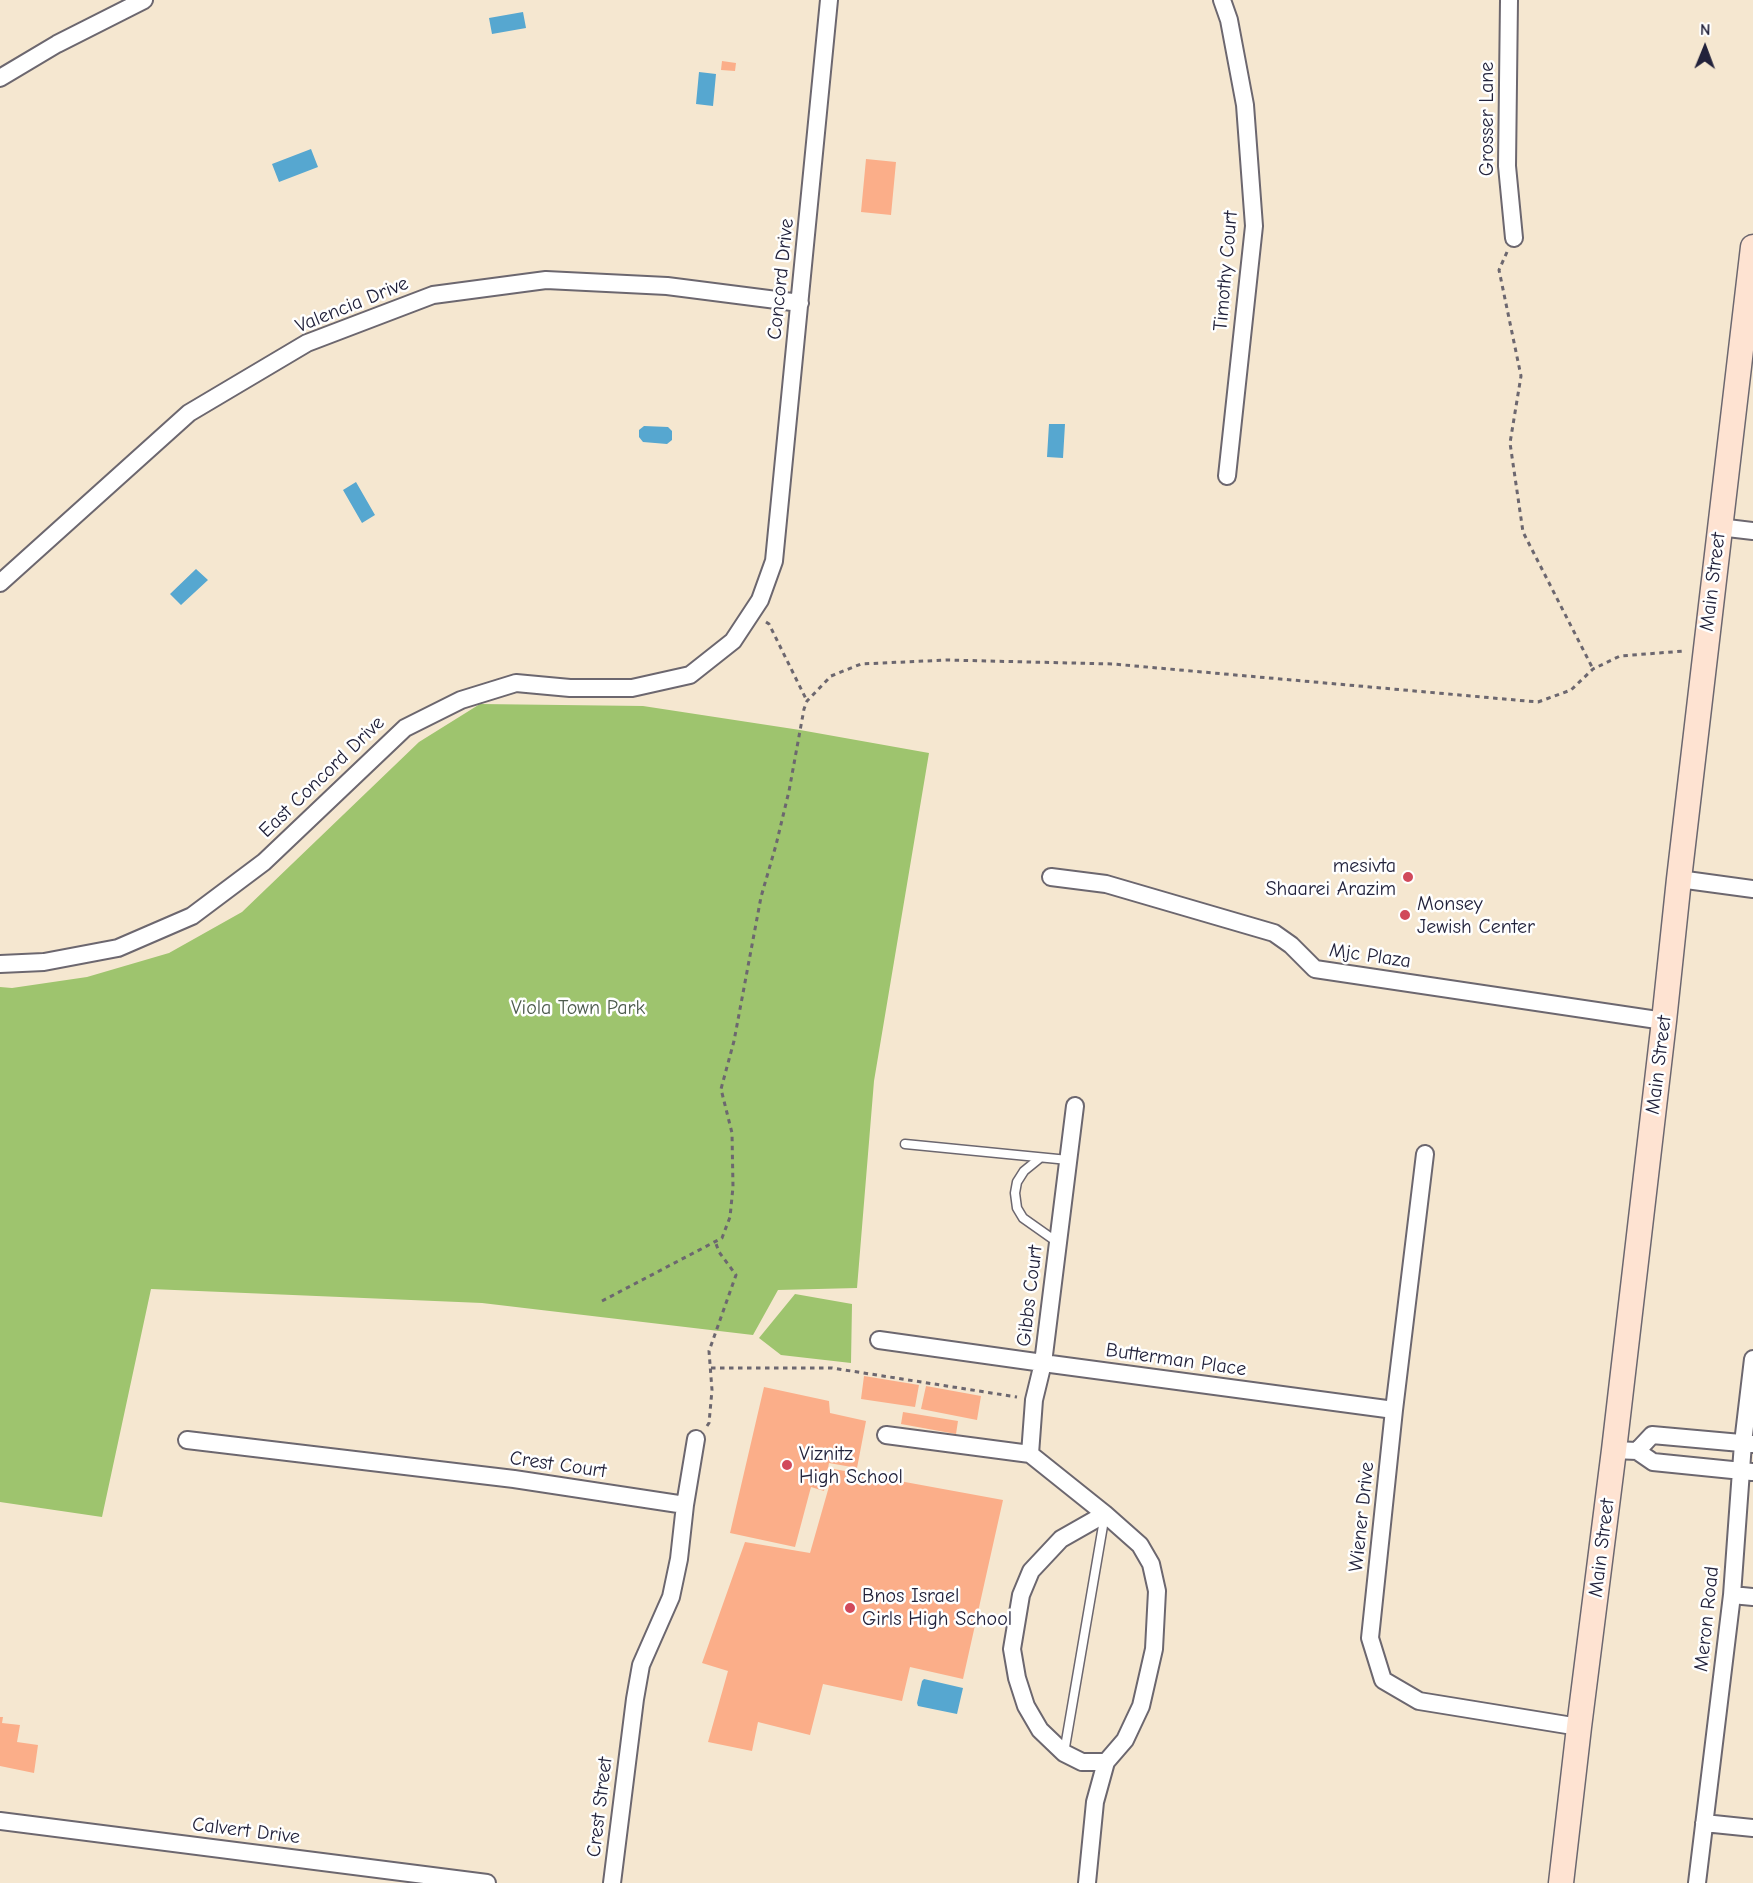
<!DOCTYPE html>
<style>
body{margin:0}
#map{position:relative;width:1753px;height:1883px;overflow:hidden;background:#f5e7d0;font-family:"Comic Neue",sans-serif}
canvas{display:block}
.north{position:absolute;left:1675px;top:18px;width:60px;height:60px;-webkit-text-stroke:4px #fff;paint-order:stroke;rotate:1deg;font-size:16px;font-weight:700;line-height:24px;text-align:center;color:#22223b}
.north::after{content:'';display:block;margin:auto;width:21px;height:27px;background:#22223b;clip-path:polygon(50% 0,100% 100%,50% 72%,0 100%)}
</style>
<div id="map">
<canvas width="1753" height="1883"></canvas>
<div class="north">N</div>
</div>
<script>
const ctx = document.querySelector('canvas').getContext('2d');
ctx.lineJoin = 'round';
function fillPath(path, color) {
  ctx.fillStyle = color;
  ctx.fill(path, 'evenodd');
}
function shape(rows) {
  const path = new Path2D();
  for (const r of rows) {
    path.moveTo(r[0], r[1]);
    for (let i = 2; i < r.length; i += 2) path.lineTo(r[i], r[i + 1]);
  }
  return path;
}
function trace(path, color, width, dash) {
  ctx.strokeStyle = color;
  ctx.lineWidth = width;
  ctx.lineCap = dash ? 'butt' : 'round';
  ctx.setLineDash(dash || []);
  ctx.stroke(path);
}
function write(font, color, halo, rows, align = 'center') {
  ctx.font = font + ' "Comic Neue",sans-serif';
  ctx.lineWidth = 5;
  ctx.setLineDash([]);
  ctx.textBaseline = 'middle';
  ctx.strokeStyle = halo;
  ctx.fillStyle = color;
  for (const [text, x, y, turn = 0] of rows) {
    ctx.save();
    ctx.translate(x, y);
    ctx.rotate((+turn || 0) * Math.PI / 180);
    ctx.textAlign = isNaN(turn) ? turn : align;
    if (halo) ctx.strokeText(text, 0, 0);
    ctx.fillText(text, 0, 0);
    ctx.restore();
  }
}
fillPath(shape([
 [480,704,643,706,800,730,929,753,874,1081,857,1288,778,1290,753,1335,482,1303,151,1289,102,1517,0,1502,0,987,12,988,87,977,169,953,242,912,419,742],
 [795,1294,852,1304,851,1363,781,1355,759,1338]
]), '#9ec46e');
fillPath(shape([
 [523,12,526,28,492,34,489,18],
 [699,72,716,74,713,106,696,104],
 [311,149,318,167,279,182,272,164],
 [1049,424,1065,424,1063,458,1047,457],
 [644,426,668,427,672,431,672,440,667,444,643,442,639,437,639,430],
 [356,482,375,515,362,523,343,490],
 [196,569,208,580,181,605,170,594],
 [924,1679,963,1688,957,1714,918,1706,917,1703,922,1681]
]), '#56a7d0');
fillPath(shape([
 [722,61,736,63,735,71,721,70],
 [866,159,896,162,891,215,861,212],
 [864,1376,919,1385,915,1407,861,1399],
 [926,1386,981,1396,977,1420,921,1409],
 [764,1387,829,1401,830,1413,866,1421,857,1468,829,1463,824,1491,811,1487,795,1547,730,1533],
 [903,1412,958,1421,956,1434,901,1424],
 [834,1469,1003,1500,963,1679,910,1667,902,1701,823,1684,810,1735,758,1722,752,1751,708,1742,728,1671,702,1663,745,1542,810,1553],
 [0,1717,3,1717,2,1723,20,1725,17,1742,38,1745,34,1773,0,1766]
]), '#fbae89');
const service = shape([
 [905,1144,1068,1160],
 [1040,1158,1024,1171,1017,1182,1015,1193,1017,1208,1023,1218,1057,1242],
 [1064,1753,1105,1514]
]);
const minor = shape([
 [1222,0,1229,20,1245,105,1254,226,1227,476],
 [1509,0,1507,166,1514,238],
 [0,78,57,44,144,0],
 [1719,527,1753,531],
 [0,583,189,413,307,343,433,295,546,280,667,286,800,303],
 [1051,877,1106,884,1274,933,1291,945,1315,969,1664,1021],
 [1679,879,1753,889],
 [0,964,44,962,118,948,192,916,264,862,405,728,461,700,516,683,570,688,632,688,690,675,733,641,760,600,774,561,829,0],
 [1425,1154,1394,1410,1370,1638,1383,1680,1419,1701,1579,1727],
 [879,1340,1043,1363,1075,1106],
 [886,1435,1030,1454,1105,1514,1140,1545,1151,1564,1157,1591,1154,1649,1141,1706,1125,1740,1106,1762,1095,1802,1087,1883],
 [187,1440,514,1479,685,1505,679,1559,671,1597,641,1665,635,1699,612,1883],
 [1614,1450,1637,1451,1653,1462,1752,1472],
 [1637,1451,1652,1435,1752,1444],
 [1030,1454,1034,1400,1043,1363,1394,1410],
 [685,1505,696,1439],
 [1105,1514,1061,1539,1031,1571,1021,1595,1012,1649,1017,1678,1026,1706,1040,1730,1064,1753,1082,1762,1106,1762],
 [1732,1595,1753,1597],
 [0,1821,487,1883],
 [1704,1823,1753,1828],
 [1697,1883,1732,1595,1743,1443,1753,1359]
]);
const secondary = shape([
 [1561,1883,1579,1727,1614,1450,1664,1021,1679,879,1753,247]
]);
trace(service, '#6c676f', 11);
trace(minor, '#6c676f', 20);
trace(secondary, '#6c676f', 27);
trace(shape([
 [1507,252,1499,270,1521,376,1510,443,1523,532,1593,669],
 [766,622,769,624,807,701],
 [602,1301,722,1238,730,1217,733,1187,732,1133,721,1089,734,1041,761,897,776,845,789,791,804,709,807,701,831,676,861,664,947,660,1113,664,1538,702,1571,690,1593,669,1620,656,1684,651],
 [711,1368,832,1368,1017,1397],
 [707,1426,709,1423,712,1390,709,1351,736,1275,719,1252,715,1241]
]), '#6c676f', 3, [4.5, 4.5]);
trace(service, '#fff', 8);
trace(minor, '#fff', 16);
trace(secondary, '#fee3d2', 24);
for (const [x, y, r, color] of [
 [1408,877,6,"#d1495b"],
 [1405,915,6,"#d1495b"],
 [787,1465,6,"#d1495b"],
 [850,1608,6,"#d1495b"]
]) {
  const dot = new Path2D();
  dot.arc(x, y, r, 0, 2 * Math.PI);
  ctx.fillStyle = color;
  ctx.fill(dot);
  trace(dot, '#fff', 2);
}
write('20px', '#22223b', '#fff', [
 ["Grosser Lane",1487,119,-90],
 ["Timothy Court",1226,271,-85],
 ["Concord Drive",781,279,-84],
 ["Valencia Drive",352,305,-22],
 ["Main Street",1713,582,-83],
 ["East Concord Drive",322,777,-44],
 ["Mjc Plaza",1370,956,8],
 ["Main Street",1659,1065,-83],
 ["Gibbs Court",1030,1296,-83],
 ["Butterman Place",1176,1360,8],
 ["Crest Court",558,1465,8],
 ["Wiener Drive",1362,1517,-84],
 ["Main Street",1602,1548,-83],
 ["Meron Road",1707,1619,-84],
 ["Crest Street",600,1807,-83],
 ["Calvert Drive",246,1831,7]
]);
write('20px', '#22223b', '#fff', [
 ["mesivta",1396,866,"right"],
 ["Shaarei Arazim",1396,889,"right"],
 ["Monsey",1417,904],
 ["Jewish Center",1417,927],
 ["Viznitz",799,1454],
 ["High School",799,1477],
 ["Bnos Israel",862,1596],
 ["Girls High School",862,1619]
], 'left');
write('20px', '#4d5b4d', '#fff', [
 ["Viola Town Park",578,1008]
]);
</script>
